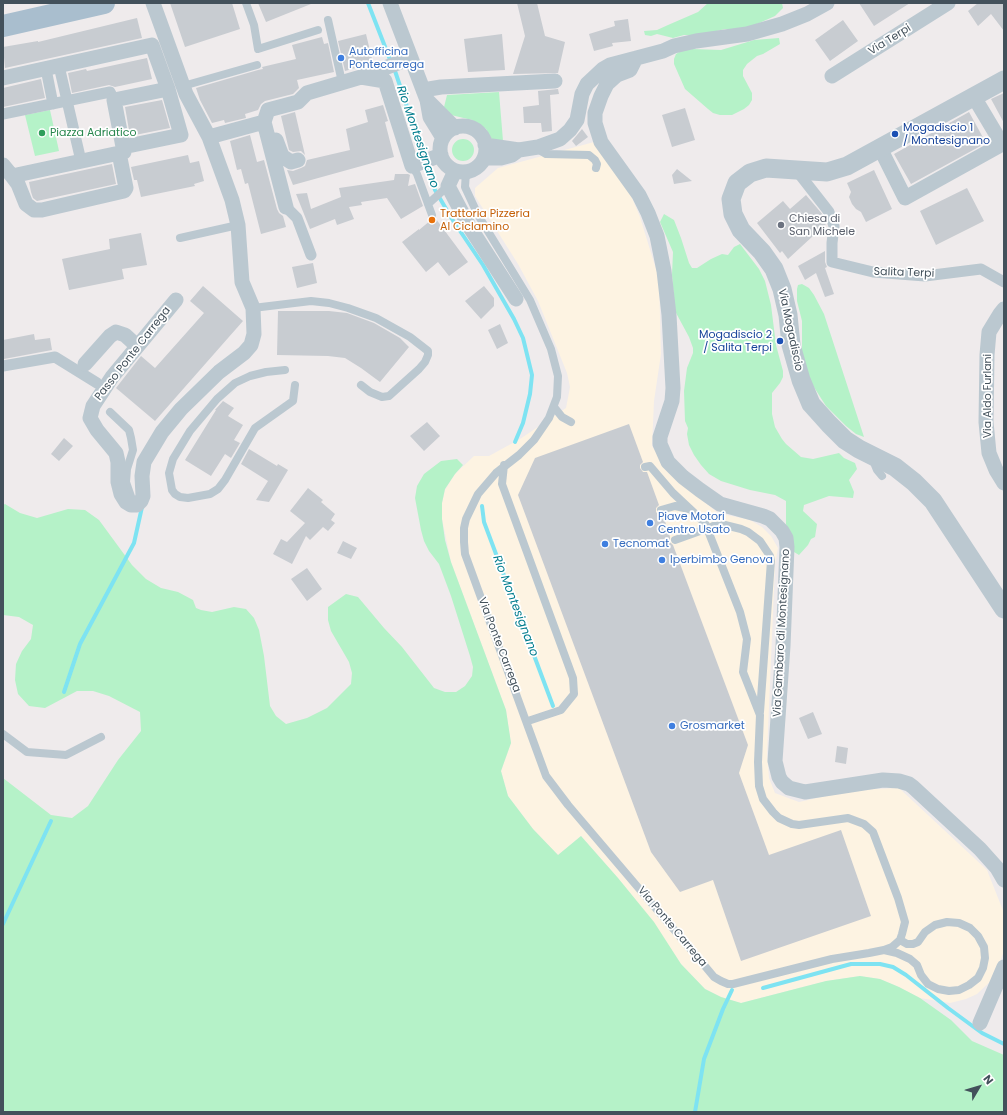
<!DOCTYPE html>
<style>
body{margin:0}
#map{position:relative;width:1007px;height:1115px;overflow:hidden;background:#efebec;font-family:Poppins,sans-serif}
canvas{display:block}
.frame{position:absolute;inset:0;border:4px solid #43515b;pointer-events:none}
.north{position:absolute;left:959px;top:1067px;width:40px;height:40px;-webkit-text-stroke:3px #fff;paint-order:stroke;rotate:52deg;font-size:11px;font-weight:700;line-height:16px;text-align:center;color:#43515b}
.north::after{content:'';display:block;margin:auto;width:14px;height:18px;background:#43515b;clip-path:polygon(50% 0,100% 100%,50% 72%,0 100%)}
</style>
<div id="map">
<canvas width="1007" height="1115"></canvas>
<div class="frame"></div>
<div class="north">N</div>
</div>
<script>
const ctx = document.querySelector('canvas').getContext('2d');
ctx.lineJoin = 'round';
function fillPath(path, color) {
  ctx.fillStyle = color;
  ctx.fill(path, 'evenodd');
}
function shape(rows) {
  const path = new Path2D();
  for (const r of rows) {
    if (r.length === 3) {
      path.moveTo(r[0] + r[2], r[1]);
      path.arc(r[0], r[1], r[2], 0, 2 * Math.PI);
      continue;
    }
    path.moveTo(r[0], r[1]);
    for (let i = 2; i < r.length; i += 2) path.lineTo(r[i], r[i + 1]);
  }
  return path;
}
function trace(path, color, width, dash) {
  ctx.strokeStyle = color;
  ctx.lineWidth = width;
  ctx.lineCap = dash ? 'butt' : 'round';
  ctx.setLineDash(dash || []);
  ctx.stroke(path);
}
function write(font, color, halo, rows, align = 'center') {
  ctx.font = font + ' Poppins,sans-serif';
  ctx.lineWidth = 3.5;
  ctx.setLineDash([]);
  ctx.textBaseline = 'middle';
  ctx.strokeStyle = halo;
  ctx.fillStyle = color;
  for (const [text, x, y, turn = 0] of rows) {
    ctx.save();
    ctx.translate(x, y);
    ctx.rotate((+turn || 0) * Math.PI / 180);
    ctx.textAlign = isNaN(turn) ? turn : align;
    if (halo) ctx.strokeText(text, 0, 0);
    ctx.fillText(text, 0, 0);
    ctx.restore();
  }
}
fillPath(shape([
 [594,142,629,191,640,217,659,279,661,354,654,401,652,446,665,466,683,485,718,513,750,520,762,527,771,536,778,548,775,565,767,754,769,778,775,793,799,802,853,790,899,788,987,870,1004,913,1004,951,994,978,977,994,966,999,950,1003,920,998,899,987,880,979,860,976,826,981,741,1003,721,997,705,989,681,964,653,922,618,878,581,836,558,855,533,829,508,796,501,771,511,743,506,710,451,562,442,519,442,503,445,490,455,474,474,456,489,456,520,439,566,408,570,387,567,373,538,301,518,264,475,196,475,188,498,168]
]), '#fdf3e2');
fillPath(shape([
 [708,3,782,3,783,8,775,16,748,28,737,30,725,29,701,35,684,35,673,38,657,34,651,36,645,35,644,31,657,30,668,25,698,12],
 [779,38,780,44,763,54,757,56,747,64,743,70,743,76,752,93,752,100,749,105,744,109,732,115,720,115,713,113,708,109,685,89,674,64,674,59,676,54,681,51,692,49,721,50,754,40],
 [499,92,503,141,492,140,486,129,472,120,451,115,444,107,447,95],
 [50,110,59,151,35,156,25,115],
 [463,150,11],
 [664,214,674,220,681,238,689,263,692,268,697,268,711,259,722,254,728,255,734,247,740,244,759,269,765,281,771,305,776,345,783,371,783,377,780,383,772,393,772,414,775,427,782,439,786,444,801,457,813,459,839,453,844,458,855,463,857,469,849,480,854,492,853,498,829,496,804,505,803,511,817,524,815,537,811,539,808,545,799,555,794,552,786,524,786,501,775,495,750,490,721,481,709,474,701,465,694,455,689,445,687,434,688,428,685,421,684,391,687,368,693,353,693,348,689,337,675,311,672,275,673,252,660,222],
 [802,284,809,288,814,295,824,314,864,437,856,434,846,426,826,406,810,381,802,355,802,321,797,301,797,289,798,285],
 [457,459,463,465,455,474,445,489,442,503,442,519,445,540,451,562,506,710,511,743,501,771,508,796,533,829,558,855,581,836,618,878,654,922,681,964,705,989,721,997,741,1003,826,981,860,976,880,979,899,987,920,998,951,1020,972,1041,1004,1055,1004,1112,3,1112,3,778,51,815,72,818,88,806,118,760,141,731,140,712,109,696,93,691,77,691,45,708,29,706,18,694,15,680,16,664,22,651,31,639,33,625,19,617,3,615,3,505,5,504,20,513,37,518,68,509,85,510,99,520,132,565,146,579,161,588,178,592,193,600,196,608,201,610,212,612,234,607,246,609,254,618,259,630,264,656,270,706,276,716,286,724,307,718,327,708,351,684,352,673,349,662,331,631,328,620,328,607,346,594,358,597,384,628,402,647,434,688,445,692,456,692,465,686,472,676,473,667,470,656,451,596,439,564,429,551,424,541,421,530,415,498,417,486,424,474,441,461]
]), '#b5f2c8');
trace(shape([
 [368,3,391,62],
 [394,68,435,190,452,219,483,265,514,319,523,338,532,375,530,394,523,423,515,442],
 [482,506,484,522,553,706],
 [64,692,80,644,134,543,142,507],
 [3,924,51,821],
 [763,988,851,964,880,964,893,967,906,975,948,1008,982,1033,1004,1044],
 [695,1112,704,1059,723,1009,732,990]
]), '#7ee3f2', 4);
fillPath(shape([
 [170,3,232,3,240,29,185,47],
 [258,3,311,3,311,4,266,22],
 [517,3,537,3,545,36,565,42,558,73,513,74,525,36],
 [859,3,910,3,874,26],
 [978,3,1004,3,1004,31,991,14,978,26,968,11],
 [137,18,142,38,5,68,3,47,38,41,38,42],
 [628,19,631,41,612,43,613,46,594,51,589,34,615,26,614,21],
 [843,20,858,41,830,61,815,40],
 [366,34,373,63,345,71,338,41],
 [502,34,505,70,468,72,464,39],
 [322,37,324,44,328,43,334,72,297,80,299,88,293,94,265,101,261,104,258,110,245,114,246,118,225,123,224,120,212,123,200,100,196,88,258,70,263,69,262,67,296,59,292,45],
 [147,58,152,79,115,87,109,85,72,93,68,73,86,69,87,71],
 [41,79,45,98,3,107,3,88],
 [558,89,559,94,550,95,552,131,542,132,541,123,524,123,523,107,539,105,538,91],
 [1004,93,1004,123,991,99],
 [162,100,170,128,130,136,125,107],
 [383,105,388,121,385,122,394,157,293,185,287,170,293,171,301,168,305,166,307,160,350,150,346,129,368,122,365,110],
 [685,108,695,140,672,147,662,115],
 [295,112,305,155,301,151,293,152,289,150,281,116],
 [969,112,986,143,911,184,894,154],
 [582,129,588,137,576,146,572,141],
 [250,135,257,162,264,160,277,209,279,213,283,216,286,227,261,234,248,183,245,184,241,169,237,170,230,141],
 [188,155,190,163,199,161,204,181,194,184,195,186,141,197,137,180,134,180,131,167],
 [112,164,116,184,37,201,33,198,31,192,29,182],
 [677,169,692,181,674,184,672,175],
 [874,170,892,209,866,222,861,212,856,209,852,204,849,197,851,192,847,183],
 [395,174,408,174,410,175,408,186,415,184,423,206,401,219,387,198,361,202,362,205,349,207,354,219,337,225,335,219,310,229,296,194,307,193,311,209,341,197,339,188,394,180],
 [967,188,984,221,936,245,920,211],
 [806,195,823,215,826,224,788,259,782,251,780,253,757,223,783,201,790,209],
 [436,219,468,262,449,276,438,262,426,272,402,242,419,229,419,230,431,220],
 [141,233,147,265,122,269,124,279,69,290,62,259,110,249,109,239],
 [825,251,825,262,827,267,825,268,834,294,825,297,816,273,805,280,798,266],
 [313,263,317,283,297,288,292,267],
 [203,286,243,321,155,421,116,388,141,356,155,368,204,313,190,301],
 [484,286,494,298,494,306,481,319,465,301],
 [278,311,329,311,347,313,374,323,400,338,409,347,380,382,361,368,345,358,328,356,277,355],
 [500,324,508,343,497,349,488,330],
 [34,334,35,340,50,338,52,350,4,359,3,340],
 [223,401,234,408,228,416,243,425,234,440,240,443,231,458,225,454,211,476,185,460,216,410,215,410],
 [427,422,440,436,424,451,410,436],
 [629,424,643,462,640,465,640,468,643,472,647,472,659,505,656,508,656,512,659,515,663,515,670,537,670,542,673,545,748,745,739,773,769,855,841,830,871,916,741,961,713,880,680,892,651,852,518,495,535,458],
 [64,438,73,446,59,461,51,454],
 [249,449,277,466,278,464,288,470,269,502,256,500,268,481,241,464],
 [308,488,323,500,321,502,335,514,331,520,335,523,328,531,323,527,310,540,306,536,292,564,273,554,281,539,287,542,305,523,290,511],
 [343,541,357,548,351,559,337,553],
 [307,568,322,589,307,601,291,579],
 [813,712,822,734,808,739,799,718],
 [837,746,848,748,846,764,835,762]
]), '#c8ccd1');
trace(shape([
 [246,3,254,25,258,49,318,30],
 [328,20,342,82],
 [183,86,257,65],
 [538,147,541,151,546,154,589,155,595,160,597,164,596,168],
 [412,166,417,174,432,215],
 [466,172,465,187,478,215,530,300,551,349,558,376,557,397,549,418,534,440,519,455,496,473,478,494,466,519,464,528,464,542,465,554,546,776,568,805,704,965,714,977,721,981,728,984,733,984,832,959,869,953,884,950,892,947,900,940,902,934,905,922,898,898,873,832,864,824,848,818,799,825,792,824,779,818,773,812,763,799,759,786,758,762,760,715,743,672,747,639,740,612,705,523,673,493,650,466,645,467],
 [428,204,448,186],
 [180,238,238,225],
 [253,308,311,301,329,303,348,308,376,318,410,337,428,351,428,355,425,362,419,369,389,396,382,397,370,392,361,385],
 [285,370,266,372,250,376,235,383,217,399,190,431,173,459,169,473,172,490,175,494,180,497,188,498,210,494,218,489,225,480,255,428,293,401,295,385],
 [554,407,562,417,571,422],
 [110,412,129,430,131,438,133,450,127,469,126,482,134,505],
 [872,458,877,470,882,476],
 [504,465,502,484,573,678,574,694,561,710,528,721],
 [661,510,675,506,689,509],
 [714,526,725,525,741,529,748,532,760,541,770,556,771,561,760,712],
 [3,734,27,752,66,755,101,737],
 [884,950,897,953,910,959,917,965,921,975,928,984,938,989,949,991,959,990,969,985,978,978,983,968,985,958,984,947,978,936,970,928,959,923,947,922,935,925,925,932,918,942,913,944,907,944,900,940]
]), '#bbc8d0', 8);
trace(shape([
 [59,66,81,161],
 [46,69,53,104],
 [3,114,110,92,114,100],
 [797,171,829,212,834,226,832,243,832,262,873,272,925,276,981,269,1004,282],
 [286,207,297,218,311,255],
 [3,366,55,357,97,383]
]), '#bbc8d0', 11);
trace(shape([
 [153,3,186,94,209,137,232,200,238,225,242,282,253,308,254,334,251,345,244,353,219,372,181,409,162,432,144,462,142,476,143,496,141,501,137,505,131,505,126,502,121,494,118,482,118,462,116,453,97,430,90,418,93,406,112,377,176,300],
 [390,3,427,100,430,117,443,138],
 [636,58,630,70,617,75,607,84,601,96,595,113,595,123,601,142,639,195,648,213,657,236,664,271,669,315,673,388,672,401,660,437,660,444,668,462,683,477,700,490,720,504,763,516,770,519,782,531,786,538,787,547,783,646,775,761,779,777,782,782,789,788,805,792,883,780,899,781,909,784,913,787,980,849,997,868,1004,880],
 [832,76,948,3],
 [361,77,385,81,412,166,441,155],
 [3,78,152,45,168,89,181,135,123,147],
 [423,90,441,87,555,81],
 [974,97,1002,144],
 [427,100,455,128],
 [268,110,298,102,307,93,361,77,411,58],
 [268,110,264,122,286,207],
 [463,149,23],
 [209,137,264,122],
 [276,140,282,156,291,162,298,160],
 [485,145,519,150,538,147,560,139,570,130,577,120,582,94,587,84,603,69,610,65,663,51,674,46,696,41,747,34,782,24,807,14,827,3],
 [880,148,905,198,1004,143],
 [484,158,501,158,512,155,519,150],
 [3,165,12,176,124,152,114,100,168,89],
 [455,171,448,186,469,226,516,299],
 [12,176,18,184,26,204,34,210,42,210,124,191,126,188,119,153],
 [1004,309,1000,314,989,332,987,355,986,422,989,453,996,470,1004,483],
 [85,364,110,336,116,332,125,335,137,346],
 [980,1023,1004,967]
]), '#bbc8d0', 15);
trace(shape([
 [1004,80,847,166,827,172,766,168,750,173,737,183,731,199,733,214,741,230,762,252,774,269,782,289,788,315,791,345,801,380,811,404,829,424,845,440,859,449,895,467,914,482,933,501,1004,609]
]), '#bbc8d0', 19);
trace(shape([
 [3,26,104,3]
]), '#a9bece', 22);
trace(shape([
 [675,540,714,526]
]), '#bbc8d0', 8);
for (const [x, y, r, color] of [
 [341,58,4,"#3f7fe0"],
 [42,133,4,"#2e9e5b"],
 [895,134,4,"#1a4fb4"],
 [432,220,4,"#e8710a"],
 [781,225,4,"#6b7280"],
 [780,341,4,"#1a4fb4"],
 [650,523,4,"#3f7fe0"],
 [605,544,4,"#3f7fe0"],
 [662,560,4,"#3f7fe0"],
 [672,726,4,"#3f7fe0"]
]) {
  const dot = new Path2D();
  dot.arc(x, y, r, 0, 2 * Math.PI);
  ctx.fillStyle = color;
  ctx.fill(dot);
  trace(dot, '#fff', 1.5);
}
write('11px', '#43515b', '#fff', [
 ["Via Terpi",890,40,-32],
 ["Salita Terpi",904,273,2],
 ["Via Mogadiscio",790,330,78],
 ["Passo Ponte Carrega",133,354,-52],
 ["Via Aldo Furlani",988,396,-90],
 ["Via Gambaro di Montesignano",782,633,-87],
 ["Via Ponte Carrega",499,645,69],
 ["Via Ponte Carrega",672,927,50]
]);
write('11px', '#366cbe', '#fff', [
 ["Autofficina",349,52],
 ["Pontecarrega",349,65],
 ["Piave Motori",658,517],
 ["Centro Usato",658,530],
 ["Tecnomat",613,544],
 ["Iperbimbo Genova",670,560],
 ["Grosmarket",680,726]
], 'left');
write('11px', '#164399', '#fff', [
 ["Mogadiscio 1",903,128],
 ["/ Montesignano",903,141],
 ["Mogadiscio 2",772,335,"right"],
 ["/ Salita Terpi",772,348,"right"]
], 'left');
write('11px', '#27864d', '#fff', [
 ["Piazza Adriatico",50,133]
], 'left');
write('11px', '#c56008', '#fff', [
 ["Trattoria Pizzeria",440,214],
 ["Al Ciclamino",440,227]
], 'left');
write('11px', '#5b616d', '#fff', [
 ["Chiesa di",789,219],
 ["San Michele",789,232]
], 'left');
write('italic 12px', '#047e8f', '#fff', [
 ["Rio Montesignano",417,137,71],
 ["Rio Montesignano",515,606,69]
]);
</script>
